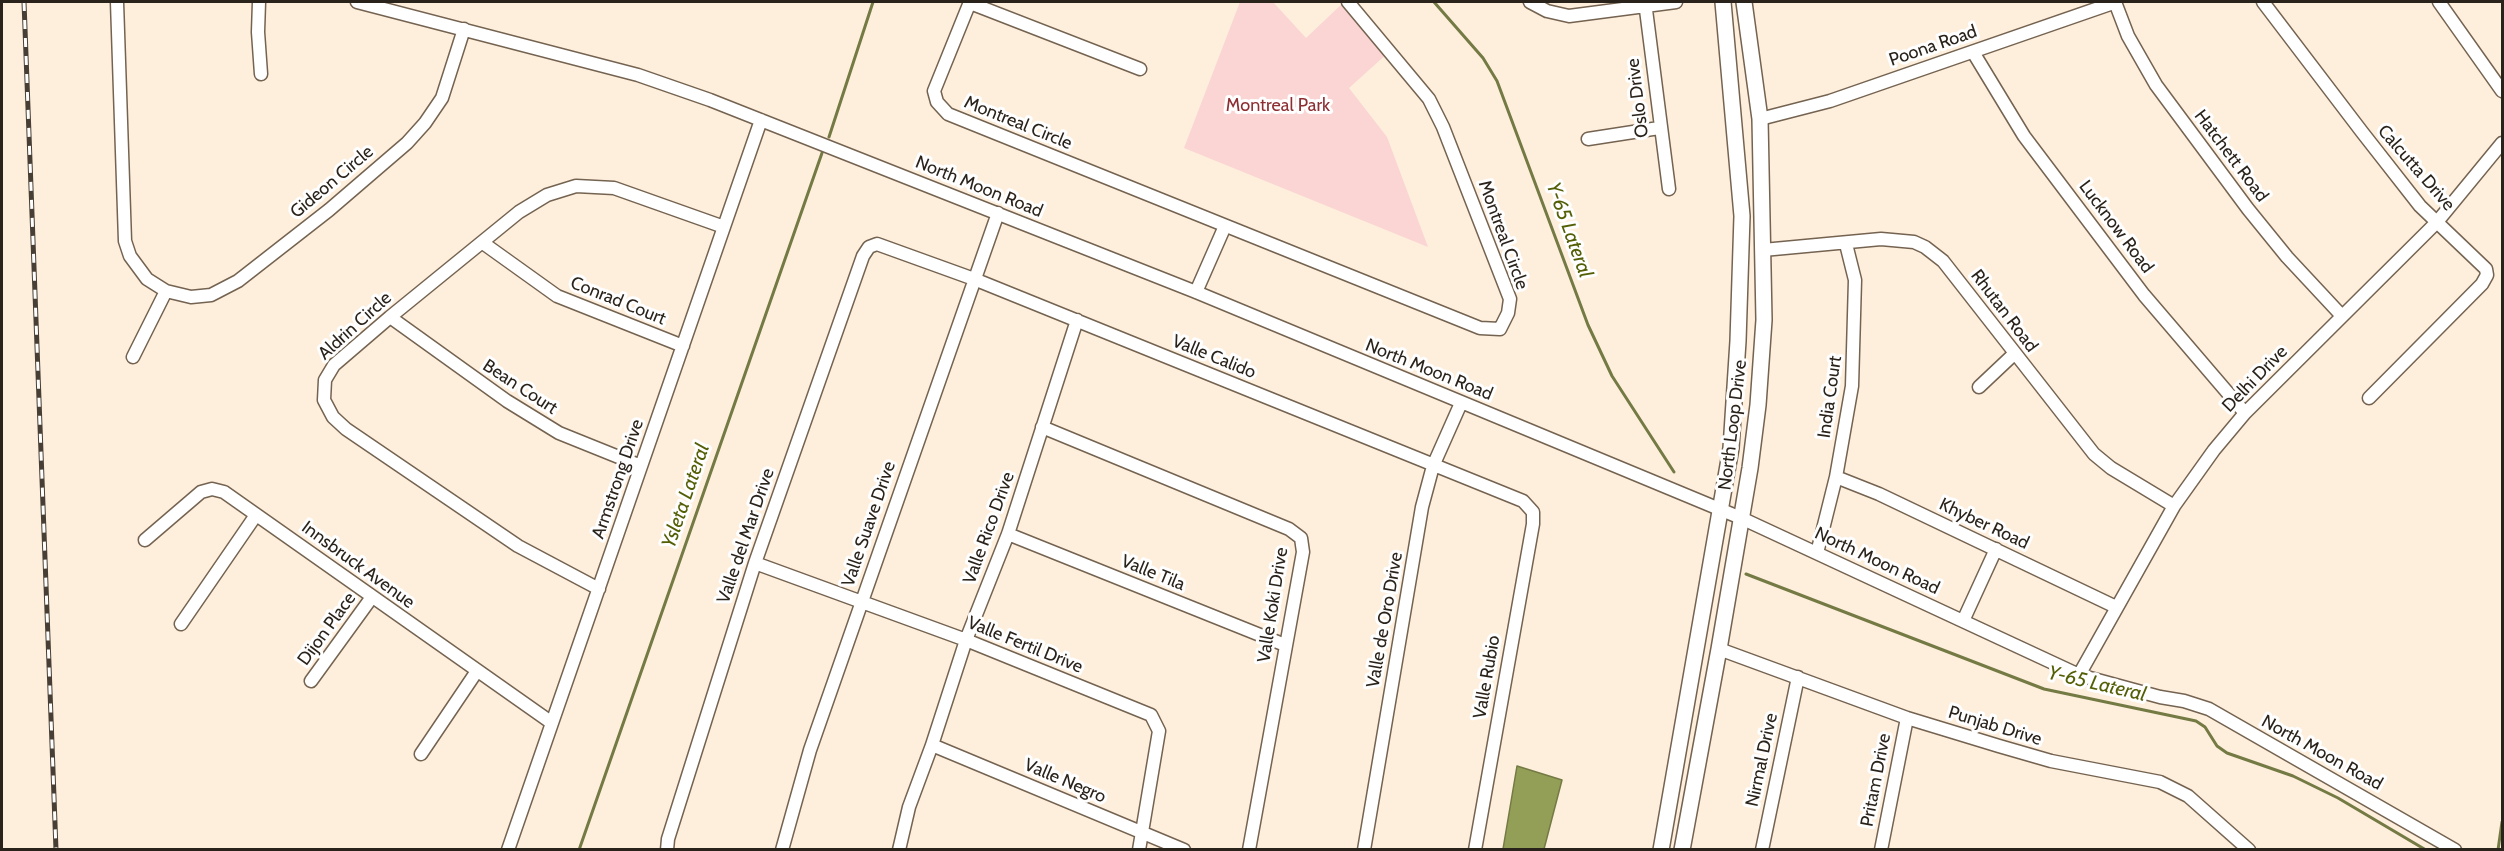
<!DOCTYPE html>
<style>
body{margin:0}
#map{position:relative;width:2504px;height:851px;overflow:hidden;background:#feeedc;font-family:Cabin,sans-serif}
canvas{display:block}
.frame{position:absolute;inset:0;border:3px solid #2a231b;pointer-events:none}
</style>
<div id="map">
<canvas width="2504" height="851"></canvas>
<div class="frame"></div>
</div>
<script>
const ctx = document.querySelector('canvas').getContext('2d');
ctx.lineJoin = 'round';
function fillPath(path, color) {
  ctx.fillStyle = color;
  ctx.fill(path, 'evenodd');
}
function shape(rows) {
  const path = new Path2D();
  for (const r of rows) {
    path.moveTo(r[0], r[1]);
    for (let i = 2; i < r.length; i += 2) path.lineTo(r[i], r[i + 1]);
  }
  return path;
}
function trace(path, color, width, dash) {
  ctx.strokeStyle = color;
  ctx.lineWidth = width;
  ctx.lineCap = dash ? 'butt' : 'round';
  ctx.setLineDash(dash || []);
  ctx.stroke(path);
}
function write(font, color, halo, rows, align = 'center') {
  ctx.font = font + ' Cabin,sans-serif';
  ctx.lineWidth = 6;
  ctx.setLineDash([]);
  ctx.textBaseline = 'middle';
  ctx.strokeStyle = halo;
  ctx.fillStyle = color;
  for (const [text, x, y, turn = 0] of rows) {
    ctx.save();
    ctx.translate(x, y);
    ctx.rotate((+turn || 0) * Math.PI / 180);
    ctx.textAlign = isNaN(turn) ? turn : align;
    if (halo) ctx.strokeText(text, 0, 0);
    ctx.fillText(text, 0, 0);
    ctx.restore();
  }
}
fillPath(shape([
 [1240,2,1273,2,1306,38,1344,2,1390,51,1349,88,1387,137,1428,247,1184,148]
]), '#fad5d3');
const water = shape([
 [1517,766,1562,780,1544,849,1503,849,1517,766]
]);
fillPath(water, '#939f56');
trace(water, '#747a44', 1.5);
trace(shape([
 [1434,2,1483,58,1497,81,1588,325,1612,376,1674,472],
 [829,137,873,2],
 [1746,574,2044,689,2196,721,2205,727,2217,746,2227,753,2293,776,2338,798,2426,850],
 [579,850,822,153],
 [2498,850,2502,822]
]), '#747a44', 3);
const minor = shape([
 [117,2,125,241,130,256,147,279,166,291,191,297,211,295,238,281,329,210,407,143,425,123,442,98,464,29],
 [259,2,258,32,261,74],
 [357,2,638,75,710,100,1196,292,1741,518,2079,675,2160,697,2184,701,2209,709,2455,850],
 [970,2,934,91,937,102,948,114,1480,328,1500,329,1508,313,1510,299,1443,127,1429,99,1348,2],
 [1530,2,1547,11,1569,16,1676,2],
 [1645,2,1669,189],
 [2115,2,2128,36,2156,85,2248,209,2287,257,2342,316],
 [2263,2,2362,132,2420,206,2486,269,2487,275,2482,284,2369,398],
 [2439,2,2502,91],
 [970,3,1140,69],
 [1973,52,2024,136,2144,295,2245,413],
 [1760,119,1830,101,2116,2],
 [1588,139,1659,128],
 [483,243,557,296,683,346],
 [1763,250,1881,239,1914,242,1925,247,1943,261,2094,454,2111,468,2174,506],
 [1196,292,1225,226],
 [390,317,507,401,559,433,641,466],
 [133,357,166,291],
 [1979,387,2014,354],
 [1042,427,1289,529,1301,538,1303,552,1249,850],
 [1836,477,1879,494,2116,607],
 [1008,534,1285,645],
 [145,540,201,492,212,489,224,492,552,723],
 [1817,553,1836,477,1852,386,1855,280,1846,244],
 [755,563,966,640,1151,715,1159,731,1139,850],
 [599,589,518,546,346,429,333,417,324,400,325,380,334,365,390,317,519,212,547,195,576,186,614,188,724,227],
 [1963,621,1996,549],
 [181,624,256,515],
 [1719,649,1907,718,1999,746,2051,761,2160,782,2188,796,2249,850],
 [2079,675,2174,506,2214,450,2245,413,2437,222,2502,143],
 [311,681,372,597],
 [932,745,1184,850],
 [421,754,477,671],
 [508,850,761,120],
 [667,850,668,839,755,563,863,256,869,247,877,244,974,279,1523,501,1533,512,1533,524,1475,850],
 [782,850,810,750,998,213],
 [899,850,909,807,932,745,966,640,1008,534,1077,320],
 [1364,850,1422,507,1433,466,1461,403],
 [1762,850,1798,677],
 [1881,850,1907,718]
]);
const major = shape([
 [1661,850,1731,448,1738,341,1742,216,1723,2],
 [1682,850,1719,649,1750,468,1758,405,1764,320,1760,119,1744,2]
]);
trace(minor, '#746350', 15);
trace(major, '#746350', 18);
trace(minor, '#fff', 12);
trace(major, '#fff', 15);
const rail = shape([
 [24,2,56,850]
]);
trace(rail, '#473f35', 5);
trace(rail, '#fefefe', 3, [9]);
write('18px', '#2a231b', '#fefefe', [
 ["Poona Road",1933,46,-19],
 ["Oslo Drive",1638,98,-97],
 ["Montreal Circle",1018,123,22],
 ["Hatchett Road",2231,156,53],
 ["Calcutta Drive",2416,168,49],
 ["Gideon Circle",332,182,-40],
 ["North Moon Road",979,187,22],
 ["Lucknow Road",2116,227,53],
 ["Montreal Circle",1503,235,70],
 ["Conrad Court",618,301,22],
 ["Rhutan Road",2004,311,53],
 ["Aldrin Circle",355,326,-42],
 ["Valle Calido",1214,357,22],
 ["North Moon Road",1429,370,22],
 ["Delhi Drive",2255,379,-46],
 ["Bean Court",520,387,33],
 ["India Court",1830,397,-82],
 ["North Loop Drive",1733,425,-83],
 ["Armstrong Drive",618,479,-71],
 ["Valle Suave Drive",869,524,-71],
 ["Khyber Road",1984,524,25],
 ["Valle Rico Drive",989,528,-70],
 ["Valle del Mar Drive",746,536,-71],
 ["North Moon Road",1877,561,25],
 ["Innsbruck Avenue",358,565,36],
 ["Valle Tila",1153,573,22],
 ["Valle Koki Drive",1273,605,-81],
 ["Valle de Oro Drive",1385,620,-80],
 ["Dijon Place",327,629,-54],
 ["Valle Fertil Drive",1025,645,22],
 ["Valle Rubio",1487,677,-80],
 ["Punjab Drive",1995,726,17],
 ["North Moon Road",2322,753,29],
 ["Nirmal Drive",1762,760,-78],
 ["Pritam Drive",1876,780,-79],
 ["Valle Negro",1065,781,23]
]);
write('18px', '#8d2f32', '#fefefe', [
 ["Montreal Park",1278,106]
]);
write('italic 20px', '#545e05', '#fefefe', [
 ["Y-65 Lateral",1569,230,70],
 ["Ysleta Lateral",686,496,-71],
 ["Y-65 Lateral",2097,684,13]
]);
</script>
